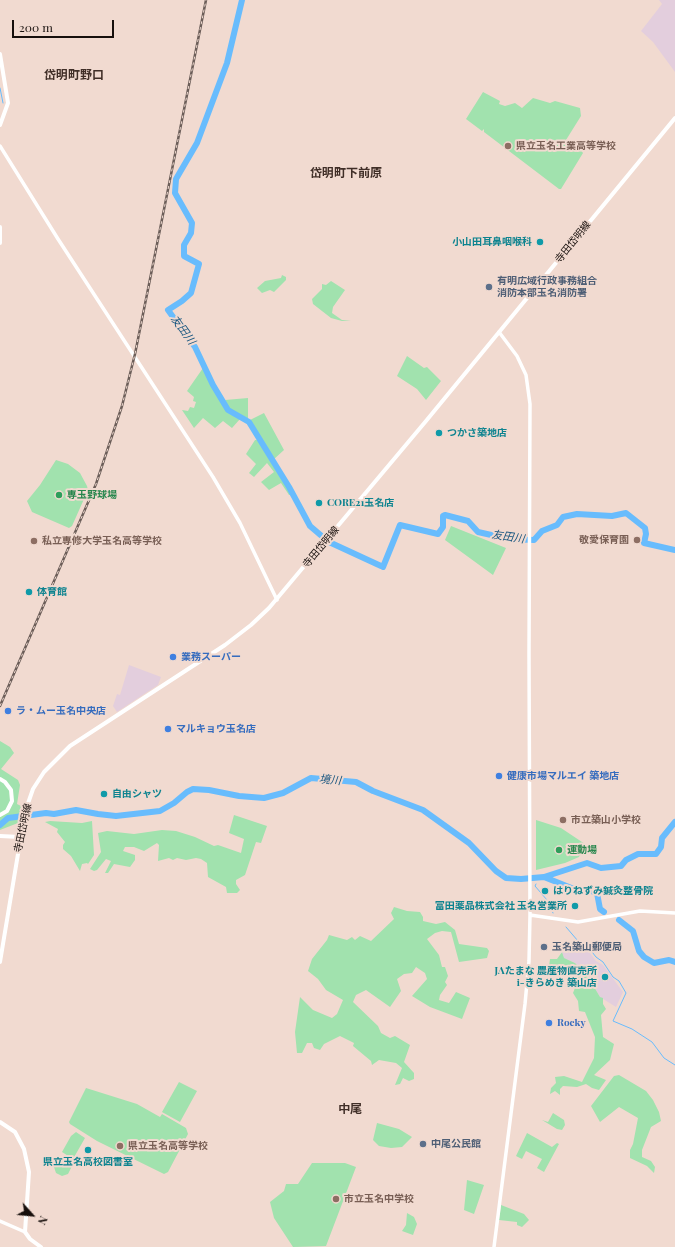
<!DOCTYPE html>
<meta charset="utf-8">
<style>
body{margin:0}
#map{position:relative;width:675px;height:1247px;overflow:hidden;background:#f1dad0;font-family:"Playfair Display",serif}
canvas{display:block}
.north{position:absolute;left:12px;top:1195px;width:40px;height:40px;-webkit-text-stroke:3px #f1dad0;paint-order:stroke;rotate:117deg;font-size:11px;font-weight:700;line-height:16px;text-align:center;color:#170f0c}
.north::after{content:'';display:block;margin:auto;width:14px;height:18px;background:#170f0c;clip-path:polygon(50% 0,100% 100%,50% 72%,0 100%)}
.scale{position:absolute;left:12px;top:20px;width:102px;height:18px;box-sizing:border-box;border:2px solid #170f0c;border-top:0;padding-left:5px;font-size:12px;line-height:14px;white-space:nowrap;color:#170f0c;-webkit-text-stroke:3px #f1dad0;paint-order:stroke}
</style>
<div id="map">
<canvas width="675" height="1247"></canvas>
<div class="north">N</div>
<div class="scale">200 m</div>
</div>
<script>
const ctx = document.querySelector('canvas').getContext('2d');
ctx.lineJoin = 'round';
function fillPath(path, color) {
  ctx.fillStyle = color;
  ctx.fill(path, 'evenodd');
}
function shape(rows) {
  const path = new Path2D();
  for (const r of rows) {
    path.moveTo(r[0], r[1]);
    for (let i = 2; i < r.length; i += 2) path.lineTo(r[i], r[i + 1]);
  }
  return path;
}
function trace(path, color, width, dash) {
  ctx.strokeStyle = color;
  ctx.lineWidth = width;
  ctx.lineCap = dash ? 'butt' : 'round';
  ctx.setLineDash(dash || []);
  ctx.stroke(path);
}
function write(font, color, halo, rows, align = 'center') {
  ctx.font = font + ' "Playfair Display","Noto Sans JP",serif';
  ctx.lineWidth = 4;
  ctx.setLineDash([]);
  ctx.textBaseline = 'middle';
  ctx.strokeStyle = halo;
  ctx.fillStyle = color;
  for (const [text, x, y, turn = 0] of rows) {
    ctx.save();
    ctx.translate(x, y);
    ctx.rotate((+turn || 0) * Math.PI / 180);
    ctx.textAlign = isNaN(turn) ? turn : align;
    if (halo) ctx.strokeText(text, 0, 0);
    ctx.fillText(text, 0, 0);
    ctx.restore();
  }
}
fillPath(shape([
 [659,0,675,0,675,72,653,42,641,31,662,4],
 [129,665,161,677,158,685,117,712,113,706,117,694,120,695],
 [579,943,586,948,596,961,603,965,623,992,616,1007,600,997,587,975,575,963,564,958,562,952,567,953]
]), '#e3cedd');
fillPath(shape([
 [483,92,500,101,499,104,505,106,515,103,522,108,533,98,550,103,555,101,580,108,581,116,566,140,580,149,583,153,561,189,559,189,484,132,484,129,482,131,466,119],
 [282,275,286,277,286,280,274,292,270,290,262,293,257,288,265,281,281,278],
 [331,281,345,290,333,307,332,313,342,320,351,320,342,321,331,318,313,304,312,299,322,289,322,284,326,285],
 [407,356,424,368,427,367,441,381,426,400,417,389,397,376],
 [203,368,228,411,240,419,232,428,223,421,215,428,203,418,194,428,182,410,188,411,190,407,194,408,196,402,193,401,194,397,187,391],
 [248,398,248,420,229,409,225,400],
 [264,413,284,450,273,460,248,421],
 [255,440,258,440,262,445,293,495,289,495,281,483,269,490,261,482,274,472,267,463,254,477,249,473,256,464,246,454],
 [56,460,68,464,80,473,87,486,88,490,72,526,69,528,32,512,27,501,40,485],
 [451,526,506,548,493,575,445,540],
 [0,741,10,747,14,753,1,769,18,780,20,785,17,804,21,806,18,823,0,830],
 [234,815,267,826,261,843,256,842,245,875,236,880,236,884,240,890,237,893,227,893,226,887,208,877,207,863,201,859,196,858,186,860,177,858,173,860,169,858,158,861,159,845,157,843,144,851,134,847,125,847,123,851,135,855,135,860,130,867,114,864,108,873,105,873,111,861,106,859,97,870,94,871,90,869,101,852,98,833,107,831,134,834,162,830,176,831,195,837,214,846,218,845,241,853,244,839,229,833],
 [536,820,561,828,585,844,579,857,565,863,536,870],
 [50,821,82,823,92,821,94,855,88,864,87,863,82,864,80,871,71,856,63,849,63,845,65,842,57,832,58,829,45,822],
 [394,907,407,911,420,912,423,917,423,921,436,924,445,922,455,930,459,944,487,948,489,951,487,958,459,962,451,932,442,931,435,933,427,939,439,955,442,967,445,967,448,976,445,982,447,985,440,995,439,1000,449,1003,456,992,470,998,462,1019,430,1007,412,996,427,979,425,973,416,967,412,973,404,974,397,979,401,991,390,1007,366,990,356,995,353,1002,378,1026,381,1033,390,1038,395,1036,410,1045,404,1062,414,1073,414,1079,409,1081,403,1078,400,1084,395,1085,402,1068,396,1063,379,1060,372,1065,371,1061,353,1046,354,1043,340,1036,324,1044,320,1050,314,1048,312,1043,307,1043,302,1053,297,1053,295,1032,300,997,313,1010,332,1018,337,1014,343,1000,326,990,318,979,308,971,312,959,327,940,329,935,347,940,352,937,355,940,360,936,371,941,394,919,391,913],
 [562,952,564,958,575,963,587,975,600,997,603,998,603,1004,606,1009,601,1015,603,1037,614,1044,610,1060,594,1075,606,1080,599,1090,592,1088,586,1084,577,1087,563,1086,560,1089,560,1095,555,1091,550,1094,551,1088,556,1083,555,1077,564,1076,582,1082,594,1058,595,1037,585,1012,579,1011,578,1001,573,993,577,983,577,979,566,971,554,969,549,966,550,959,557,959],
 [619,1075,646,1091,653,1100,659,1112,661,1121,651,1127,642,1150,642,1157,651,1161,655,1167,654,1173,647,1166,630,1158,630,1150,633,1144,638,1118,619,1107,600,1122,591,1106,614,1076],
 [179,1082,197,1091,180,1122,162,1112],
 [86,1088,137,1104,160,1117,162,1114,186,1128,188,1134,168,1172,164,1174,97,1141,70,1124,69,1122],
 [553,1113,564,1120,565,1125,562,1130,557,1129,542,1120,548,1122],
 [377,1123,399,1129,412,1137,402,1147,391,1148,379,1146,373,1140],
 [76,1132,85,1138,73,1159,62,1152,71,1136],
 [527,1133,552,1147,557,1143,559,1144,544,1172,537,1168,542,1159,526,1151,522,1159,516,1156],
 [62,1157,72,1162,73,1164,68,1174,62,1176,56,1173,54,1167,59,1158],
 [312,1163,345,1163,356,1167,326,1246,293,1247,274,1218,270,1202,284,1191,286,1184,298,1184],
 [467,1180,484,1185,474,1214,464,1210],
 [501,1205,524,1214,529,1220,522,1227,517,1225,517,1222,499,1220],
 [407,1213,414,1217,417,1224,413,1235,402,1231,406,1225]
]), '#a1e2ae');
trace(shape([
 [0,88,3,103],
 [534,877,535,879],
 [536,884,535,886,547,900,553,913],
 [566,927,578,941,589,948,596,957,603,962,613,977,619,981,626,993,613,1021,632,1029,652,1042,664,1058,675,1065]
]), '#68bcfd', 1);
trace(shape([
 [242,0,227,63,197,143,176,179,175,193,192,223,191,233,184,245,184,256,199,264,191,293,182,301,168,310,195,347,213,385,228,410,249,422,289,487,310,526,324,538],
 [329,542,381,566],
 [383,567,400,525,438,534,443,527,443,516,445,515,468,521,478,532,509,539,534,540,542,531,557,525,563,517,577,514,612,516,626,513,645,528,646,534,644,543,675,550],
 [0,825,8,818,46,813,54,814,76,810,98,814,116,816,160,811,174,803,187,792,193,789,209,790,239,796,264,798,283,793,311,778,356,782,373,791,423,810,469,843,496,871,506,878,521,879,544,877,574,889,588,890,597,893,600,909,604,912],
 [544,877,587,863,601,868,621,866,626,860,638,854,656,854,661,847,662,838,675,822],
 [619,920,633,931,639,951,644,957,654,963,669,960,675,962]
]), '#68bcfd', 6);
trace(shape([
 [0,146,58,239,213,477,240,523,277,600],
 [530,915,578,922,640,911,675,913],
 [0,1221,25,1232],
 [494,1247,525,1004,529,961,530,915,529,654,530,404,526,375,517,356,499,332]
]), '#fff', 3.5);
trace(shape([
 [0,54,8,103,0,125],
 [0,227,0,243],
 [0,779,5,782,11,790,12,801,7,811,0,815],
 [0,836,20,837],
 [0,962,25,812,33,789,44,772,70,746,225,645,251,625,269,608,426,421,675,118],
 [0,1122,15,1132,24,1149,29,1172,25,1232,30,1239,41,1247]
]), '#fff', 4);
const rail = shape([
 [0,706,96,484,122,406,135,354,206,0]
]);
trace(rail, '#6b5d58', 2.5);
trace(rail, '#f1dad0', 1, [3]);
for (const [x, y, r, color] of [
 [508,146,4,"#8d6e63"],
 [540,242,4,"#0f9aa8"],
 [489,287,4,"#5c6f8a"],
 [439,433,4,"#0f9aa8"],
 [59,495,4,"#2e9e5b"],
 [319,503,4,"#0f9aa8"],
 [637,540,4,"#8d6e63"],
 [34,541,4,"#8d6e63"],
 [29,592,4,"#0f9aa8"],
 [173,657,4,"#3f7fe0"],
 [8,711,4,"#3f7fe0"],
 [168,729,4,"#3f7fe0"],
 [499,776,4,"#3f7fe0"],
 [104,794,4,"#0f9aa8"],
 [563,820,4,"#8d6e63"],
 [559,850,4,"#2e9e5b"],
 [545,891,4,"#0f9aa8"],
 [575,906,4,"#0f9aa8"],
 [544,947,4,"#5c6f8a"],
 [605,977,4,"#0f9aa8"],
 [549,1023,4,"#3f7fe0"],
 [423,1144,4,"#5c6f8a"],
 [120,1146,4,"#8d6e63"],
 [88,1150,4,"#0f9aa8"],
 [336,1199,4,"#8d6e63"]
]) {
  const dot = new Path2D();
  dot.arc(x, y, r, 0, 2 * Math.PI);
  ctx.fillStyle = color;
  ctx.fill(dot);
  trace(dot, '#f1dad0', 1.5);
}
write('bold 10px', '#785e54', '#f1dad0', [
 ["県立玉名工業高等学校",516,146],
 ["敬愛保育園",629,540,"right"],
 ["私立専修大学玉名高等学校",42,541],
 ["市立築山小学校",571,820],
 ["県立玉名高等学校",128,1146],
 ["市立玉名中学校",344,1199]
], 'left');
write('bold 10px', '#0d838f', '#f1dad0', [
 ["小山田耳鼻咽喉科",532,242,"right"],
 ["つかさ築地店",447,433],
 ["CORE21玉名店",327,503],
 ["体育館",37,592],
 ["自由シャツ",112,794],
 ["はりねずみ鍼灸整骨院",553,891],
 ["富田薬品株式会社 玉名営業所",567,906,"right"],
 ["JAたまな 農産物直売所",597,971,"right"],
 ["i-きらめき 築山店",597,983,"right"],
 ["県立玉名高校図書室",88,1162,"center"]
], 'left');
write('10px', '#170f0c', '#f1dad0', [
 ["寺田岱明線",573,242,-51],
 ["寺田岱明線",321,547,-50],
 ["寺田岱明線",23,828,-78]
]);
write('bold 10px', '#4e5e75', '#f1dad0', [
 ["有明広域行政事務組合",497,281],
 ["消防本部玉名消防署",497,293],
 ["玉名築山郵便局",552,947],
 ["中尾公民館",431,1144]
], 'left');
write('bold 10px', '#27864d', '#f1dad0', [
 ["専玉野球場",67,495],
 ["運動場",567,850]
], 'left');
write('bold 10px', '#366cbe', '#f1dad0', [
 ["業務スーパー",181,657],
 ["ラ・ムー玉名中央店",16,711],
 ["マルキョウ玉名店",176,729],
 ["健康市場マルエイ 築地店",507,776],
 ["Rocky",557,1023]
], 'left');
write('italic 11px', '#17557f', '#f1dad0', [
 ["友田川",183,330,54],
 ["友田川",508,537,8],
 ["境川",330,780,5]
]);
write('bold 12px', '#402e27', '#f1dad0', [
 ["岱明町野口",74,75],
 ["岱明町下前原",346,173],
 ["中尾",350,1109]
]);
</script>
